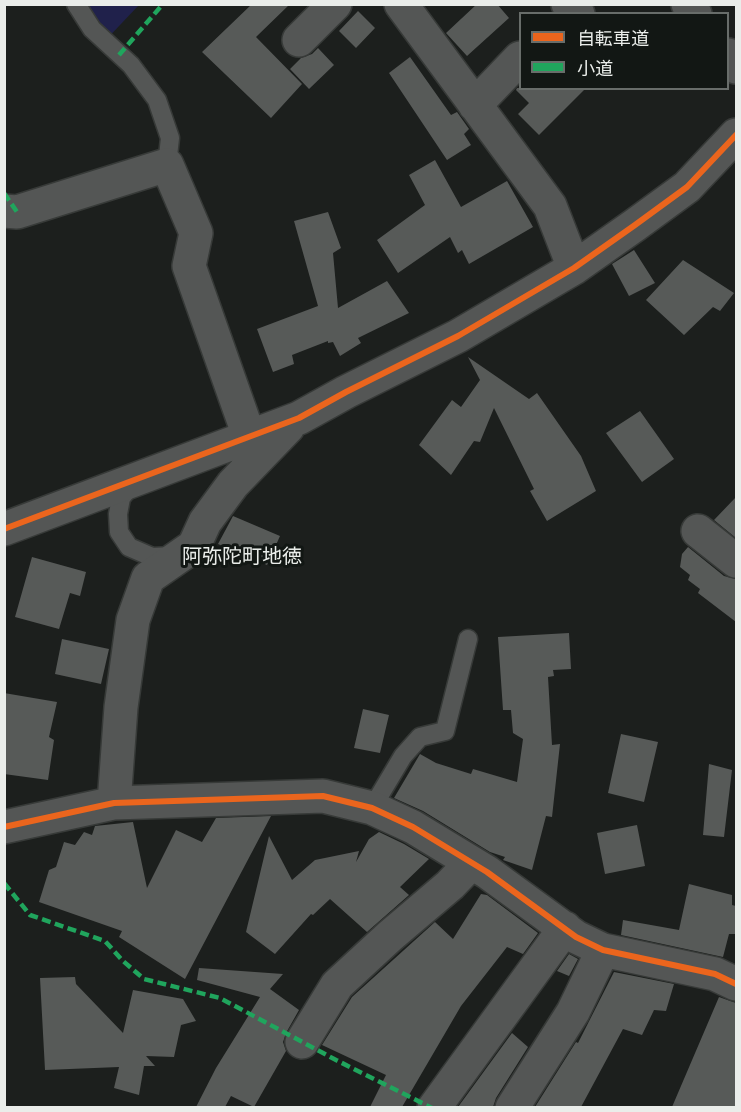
<!DOCTYPE html>
<meta charset="utf-8">
<style>
body{margin:0}
#map{position:relative;width:741px;height:1112px;overflow:hidden;background:#1c1f1d;font-family:Signika,"Noto Sans JP",sans-serif}
canvas{display:block}
.frame{position:absolute;inset:0;border:6px solid #eaedea;pointer-events:none}
.legend{position:absolute;left:519px;top:12px;width:210px;height:78px;box-sizing:border-box;background:#121714;border:2px solid #686d6a;margin:0;padding:8px 10px;list-style:none;font-size:18px;color:#eaedea}
.legend li{display:flex;align-items:center;gap:12px;height:30px}
.legend b{width:30px;border:2px solid #686d6a}
</style>
<div id="map">
<canvas width="741" height="1112"></canvas>
<div class="frame"></div>
<ul class="legend">
<li><b style="height:8px;background:#eb651d"></b>自転車道</li>
<li><b style="height:8px;background:#20a55d"></b>小道</li>
</ul>
</div>
<script>
const ctx = document.querySelector('canvas').getContext('2d');
ctx.lineJoin = 'round';
function fillPath(path, color) {
  ctx.fillStyle = color;
  ctx.fill(path, 'evenodd');
}
function shape(rows) {
  const path = new Path2D();
  for (const r of rows) {
    path.moveTo(r[0], r[1]);
    for (let i = 2; i < r.length; i += 2) path.lineTo(r[i], r[i + 1]);
  }
  return path;
}
function trace(path, color, width, dash) {
  ctx.strokeStyle = color;
  ctx.lineWidth = width;
  ctx.lineCap = dash ? 'butt' : 'round';
  ctx.setLineDash(dash || []);
  ctx.stroke(path);
}
function write(font, color, halo, rows, align = 'center') {
  ctx.font = font + ' Signika,"Noto Sans JP",sans-serif';
  ctx.lineWidth = 6;
  ctx.setLineDash([]);
  ctx.textBaseline = 'middle';
  ctx.strokeStyle = halo;
  ctx.fillStyle = color;
  for (const [text, x, y, turn = 0] of rows) {
    ctx.save();
    ctx.translate(x, y);
    ctx.rotate((+turn || 0) * Math.PI / 180);
    ctx.textAlign = isNaN(turn) ? turn : align;
    if (halo) ctx.strokeText(text, 0, 0);
    ctx.fillText(text, 0, 0);
    ctx.restore();
  }
}
fillPath(shape([
 [66,5,139,5,102,44]
]), '#20214b');
fillPath(shape([
 [252,4,290,4,256,37,302,84,271,118,202,52],
 [477,4,497,4,509,18,467,56,446,33],
 [358,11,375,28,356,48,339,31],
 [318,48,334,65,309,89,290,69,301,58,312,54],
 [410,57,451,115,457,112,469,129,464,134,471,145,447,160,389,73],
 [517,88,586,88,539,135,518,114,529,103,516,90],
 [435,160,461,207,507,181,533,227,469,264,462,250,458,253,450,237,398,273,377,240,425,205,409,175],
 [328,212,341,248,333,253,338,308,387,281,409,313,358,338,361,343,340,356,333,342,328,343,328,341,292,355,294,364,273,372,257,329,318,306,294,221],
 [634,250,655,283,629,296,612,264],
 [683,260,734,293,720,311,713,307,684,335,646,300],
 [468,357,529,399,537,393,581,456,596,491,547,521,530,491,534,489,494,408,480,442,474,441,451,475,419,445,452,400,461,407,480,380],
 [640,411,674,459,642,482,606,433],
 [736,497,736,538,714,520],
 [233,516,280,536,267,565,218,544],
 [688,547,724,576,736,579,736,622,698,593,700,589,688,580,690,575,680,567,682,554],
 [32,557,86,572,80,596,70,593,59,629,15,617],
 [569,633,571,669,553,670,554,676,548,677,552,745,560,744,552,817,546,816,532,870,503,860,505,857,490,852,423,811,394,798,420,754,436,763,471,774,473,769,517,782,523,739,513,733,511,710,503,710,498,637],
 [62,639,109,649,101,684,55,674],
 [4,693,57,702,49,737,54,740,48,780,4,774],
 [363,709,389,715,380,753,354,748],
 [621,734,658,742,644,802,608,793],
 [709,764,732,770,724,837,703,835],
 [271,816,185,979,119,937,122,931,39,902,49,870,56,867,64,842,75,845,84,832,92,835,95,826,133,822,147,888,176,830,202,842,216,818],
 [637,825,645,866,605,874,597,833],
 [379,832,404,844,429,859,400,887,409,895,367,932,330,899,313,915,311,914,275,954,246,932,269,836,292,880,315,860,359,851,356,862,369,839],
 [689,884,732,895,732,905,736,906,736,934,729,934,723,957,621,935,623,920,679,930],
 [481,894,487,895,538,933,523,954,507,947,461,1006,402,1107,370,1107,386,1075,322,1045,352,997,435,922,453,939],
 [569,954,578,959,569,976,557,971],
 [199,968,283,974,270,989,299,1010,286,1033,283,1042,286,1051,254,1107,231,1096,225,1107,196,1107,216,1068,260,997,197,980],
 [614,972,674,984,666,1011,654,1010,642,1035,623,1029,581,1107,535,1107,576,1042,578,1043],
 [75,977,76,984,123,1033,133,990,183,999,196,1021,181,1025,174,1057,146,1056,155,1066,144,1066,139,1095,114,1088,119,1067,45,1070,40,978],
 [719,997,736,1003,736,1107,672,1107],
 [512,1033,528,1047,496,1098,493,1107,458,1107]
]), '#575a58');
const lane = shape([
 [76,4,92,29,131,65,157,100,170,138,167,165],
 [133,483,121,498,118,514,119,532,129,547,152,557,174,556],
 [372,808,403,756,420,737,445,731,468,639]
]);
const street = shape([
 [401,4,550,206,574,268],
 [568,4,578,14],
 [688,4,695,14],
 [299,40,335,4],
 [728,55,736,67],
 [475,105,520,58],
 [4,211,17,212,167,165,196,233,189,266,249,436],
 [4,529,299,418,346,392,458,336,574,268,635,225,687,187,736,135],
 [698,531,736,561],
 [114,803,121,707,133,620,148,578,194,546,205,522,233,484,288,427],
 [4,827,114,803,323,796,372,808,413,827,487,872,576,937,603,950,715,974,736,984],
 [302,1042,337,985,390,936,450,885,471,863],
 [434,1108,565,928],
 [512,1108,573,1012,603,950]
]);
trace(lane, '#373a38', 21);
trace(street, '#373a38', 36);
trace(lane, '#545655', 18);
trace(street, '#545655', 33);
trace(shape([
 [119,55,163,4],
 [4,193,17,212],
 [4,883,30,915,105,941,123,961,144,979,220,998,336,1060,432,1108]
]), '#20a55d', 4.5, [9, 4.5]);
trace(shape([
 [4,529,299,418,346,392,458,336,574,268,635,225,687,187,736,135],
 [4,827,114,803,323,796,372,808,413,827,487,872,576,937,603,950,715,974,736,984]
]), '#eb651d', 6);
write('20px', '#eaedea', '#121714', [
 ["阿弥陀町地徳",242,558]
]);
</script>
